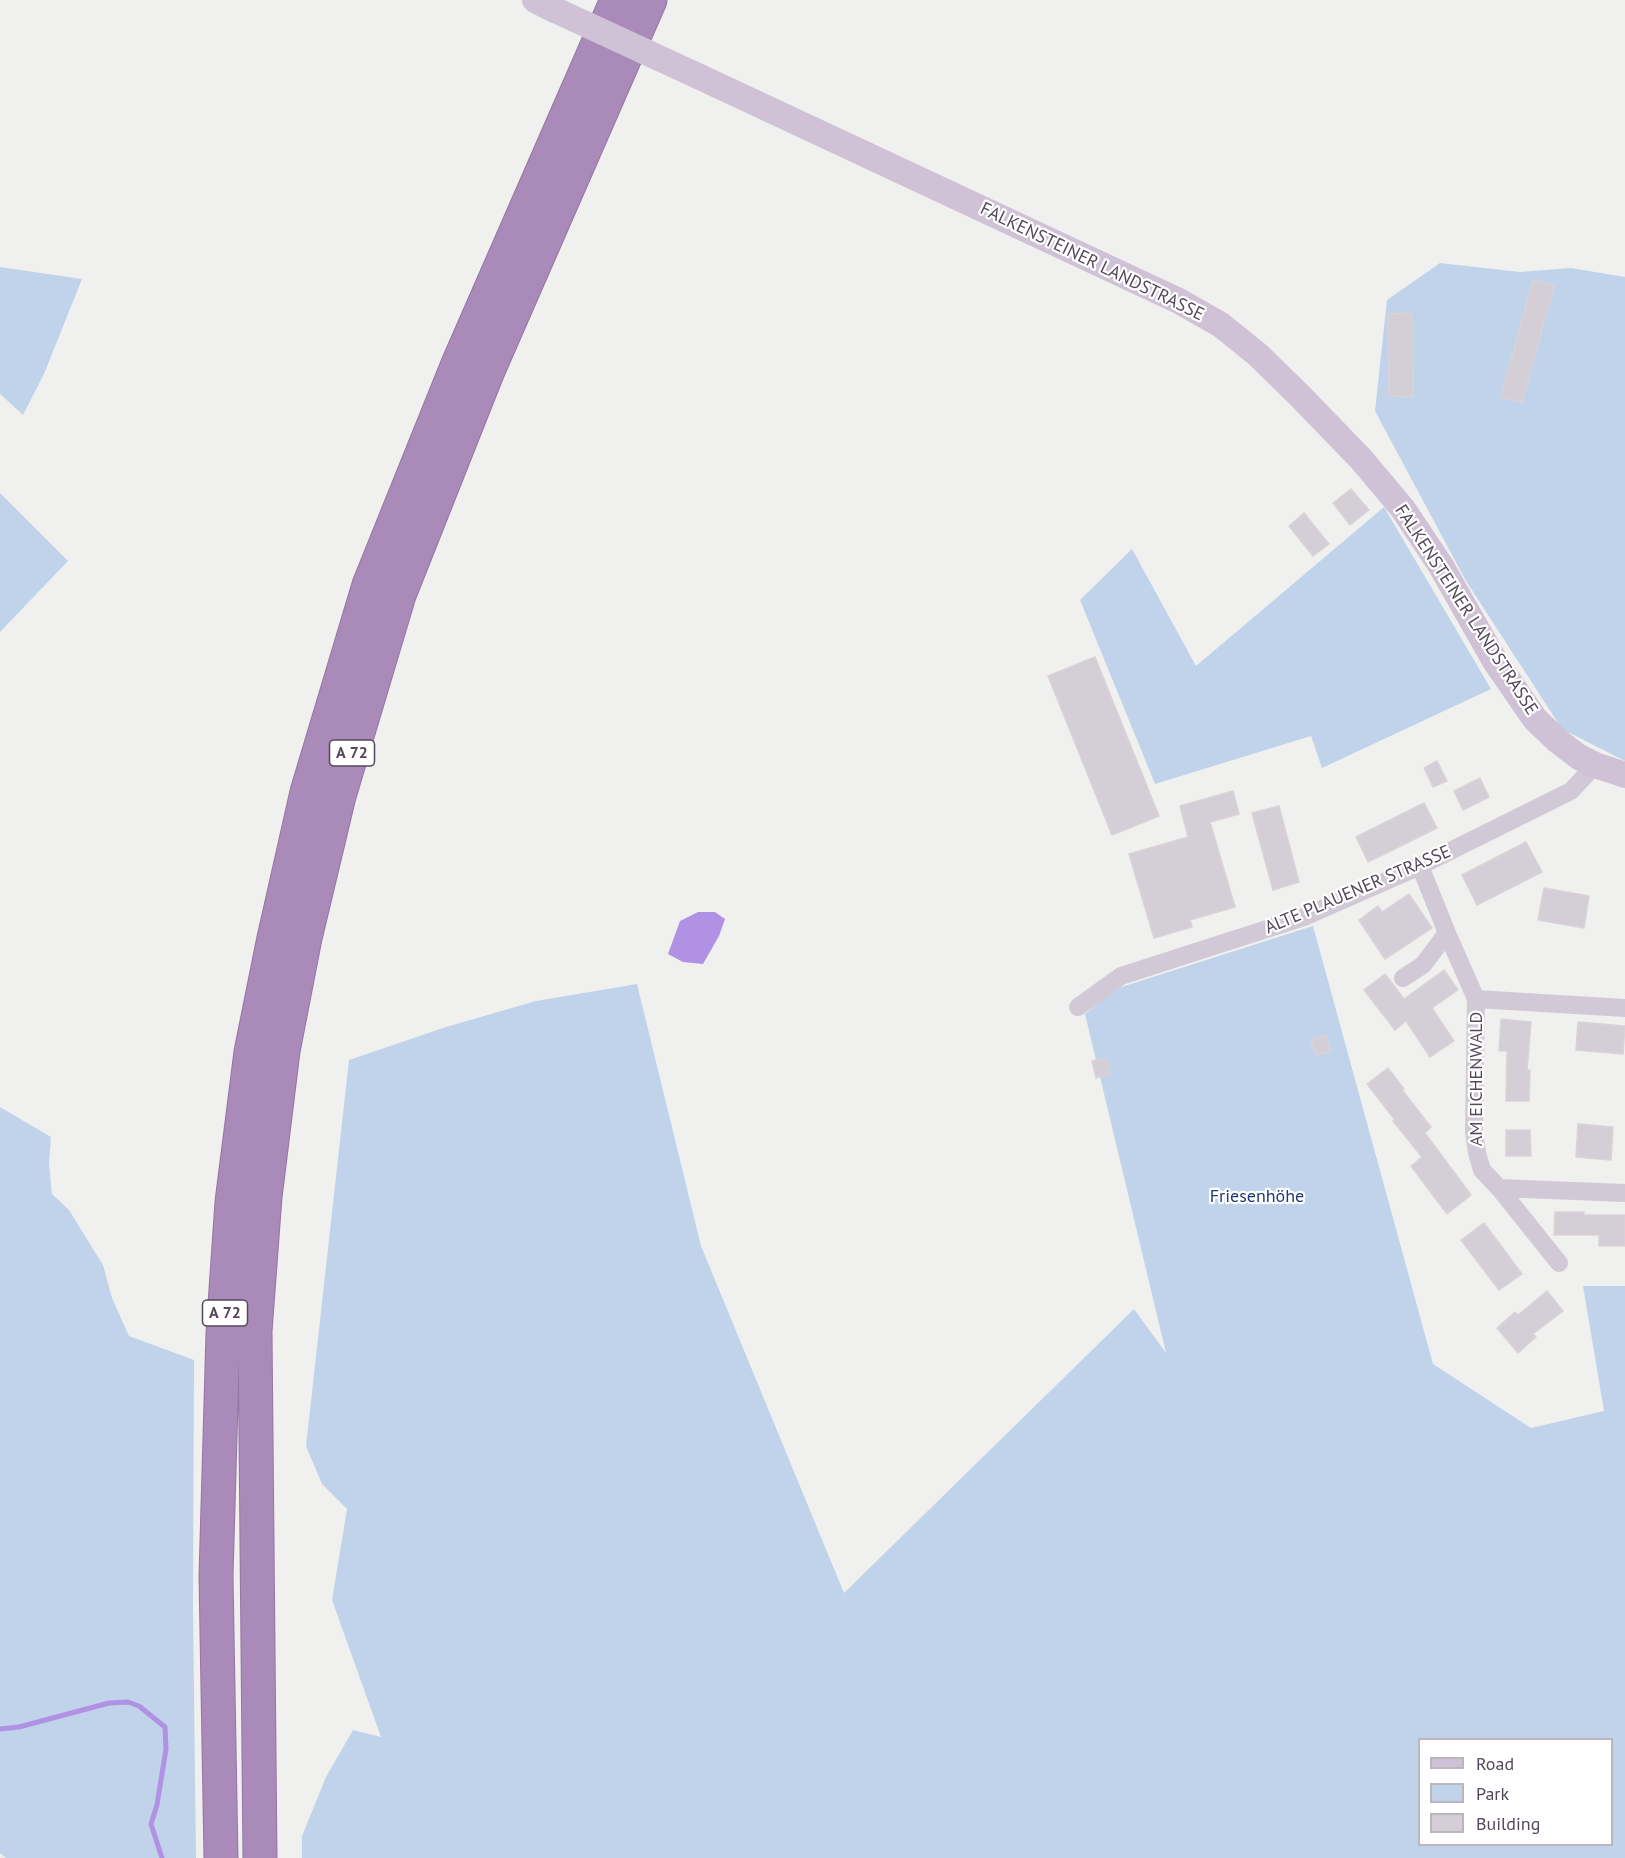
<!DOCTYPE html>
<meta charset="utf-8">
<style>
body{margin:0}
#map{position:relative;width:1625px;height:1858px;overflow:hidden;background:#f0f1ee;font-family:"PT Sans",sans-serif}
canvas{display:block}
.legend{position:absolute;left:1418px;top:1738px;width:195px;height:108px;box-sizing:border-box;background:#fff;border:2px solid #bbb6bd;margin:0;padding:8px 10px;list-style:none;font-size:18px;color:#54485a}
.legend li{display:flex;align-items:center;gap:12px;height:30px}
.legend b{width:30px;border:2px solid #bbb6bd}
</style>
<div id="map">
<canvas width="1625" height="1858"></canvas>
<ul class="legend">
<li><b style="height:8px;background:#d0c2d6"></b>Road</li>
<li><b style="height:16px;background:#c0d3eb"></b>Park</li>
<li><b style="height:16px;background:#d4cfd6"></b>Building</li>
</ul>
</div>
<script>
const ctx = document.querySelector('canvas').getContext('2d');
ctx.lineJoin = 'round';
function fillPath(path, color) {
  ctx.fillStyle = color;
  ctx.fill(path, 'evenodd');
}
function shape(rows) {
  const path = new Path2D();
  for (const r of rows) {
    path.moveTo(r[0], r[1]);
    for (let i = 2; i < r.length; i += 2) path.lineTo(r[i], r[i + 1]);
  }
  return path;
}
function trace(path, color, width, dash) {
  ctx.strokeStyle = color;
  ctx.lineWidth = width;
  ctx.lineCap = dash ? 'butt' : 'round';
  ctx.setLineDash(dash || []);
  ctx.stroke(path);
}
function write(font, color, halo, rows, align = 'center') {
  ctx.font = font + ' "PT Sans",sans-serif';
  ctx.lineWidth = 4.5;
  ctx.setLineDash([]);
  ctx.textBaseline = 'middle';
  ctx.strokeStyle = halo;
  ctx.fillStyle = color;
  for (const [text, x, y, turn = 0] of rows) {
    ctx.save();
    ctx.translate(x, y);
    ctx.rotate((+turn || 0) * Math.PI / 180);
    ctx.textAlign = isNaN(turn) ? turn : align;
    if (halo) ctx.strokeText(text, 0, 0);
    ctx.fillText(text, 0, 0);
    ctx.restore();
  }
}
fillPath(shape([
 [1440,263,1520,272,1571,268,1625,277,1625,761,1562,729,1466,581,1375,411,1387,300],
 [0,267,82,279,44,374,23,415,0,394],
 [0,493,68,561,0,632],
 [1384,507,1491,689,1322,768,1311,736,1155,784,1080,600,1132,549,1196,666],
 [1313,926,1433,1364,1531,1428,1604,1411,1583,1286,1625,1286,1625,1858,302,1858,302,1836,326,1777,353,1730,381,1737,332,1600,347,1509,322,1484,306,1446,349,1060,446,1027,536,1001,637,984,701,1246,844,1593,1134,1309,1166,1353,1085,1014,1115,989],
 [1420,1740,1612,1740,1612,1844,1420,1844],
 [0,1107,51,1137,49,1163,52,1194,69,1210,103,1265,112,1298,129,1336,194,1360,193,1609,196,1858,6,1858,0,1853]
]), '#c0d3eb');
fillPath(shape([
 [698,912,715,912,725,919,719,936,703,964,683,962,668,954,680,921]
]), '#b191e4');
trace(shape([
 [0,1729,19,1727,109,1703,128,1702,139,1706,165,1727,166,1749,157,1805,151,1824,162,1858]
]), '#b191e4', 5);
const building = shape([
 [1533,280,1554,286,1522,402,1501,397,1533,280],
 [1412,313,1413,397,1389,396,1388,314,1412,313],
 [1351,489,1369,510,1350,525,1333,503,1351,489],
 [1304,513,1329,544,1313,556,1289,526,1304,513],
 [1095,657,1159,816,1112,835,1048,676,1095,657],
 [1437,761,1447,781,1433,787,1424,768,1437,761],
 [1480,778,1489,797,1463,810,1454,791,1480,778],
 [1233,791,1239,814,1210,822,1235,907,1190,920,1192,927,1154,938,1129,854,1188,837,1180,806,1233,791],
 [1424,803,1437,828,1368,862,1356,837,1424,803],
 [1279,806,1299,882,1273,890,1252,813,1279,806],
 [1526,842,1542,872,1477,905,1462,875,1526,842],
 [1544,888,1589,896,1584,928,1538,920,1544,888],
 [1409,894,1432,928,1385,959,1359,920,1378,906,1382,912,1409,894],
 [1444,970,1458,990,1432,1008,1454,1041,1430,1057,1406,1021,1395,1030,1364,990,1385,974,1404,999,1444,970],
 [1501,1019,1531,1022,1527,1070,1530,1070,1529,1101,1506,1101,1507,1051,1499,1051,1501,1019],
 [1578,1022,1625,1026,1623,1054,1576,1050,1578,1022],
 [1326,1035,1331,1051,1316,1056,1311,1040,1326,1035],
 [1106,1058,1110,1074,1096,1078,1092,1061,1106,1058],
 [1388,1068,1404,1089,1402,1090,1431,1127,1425,1133,1471,1195,1447,1214,1411,1166,1422,1157,1393,1121,1395,1120,1367,1084,1388,1068],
 [1578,1124,1613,1127,1611,1160,1576,1157,1578,1124],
 [1506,1130,1530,1130,1531,1156,1506,1156,1506,1130],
 [1555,1212,1584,1212,1584,1215,1625,1215,1625,1246,1599,1246,1599,1235,1554,1235,1555,1212],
 [1484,1223,1522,1274,1499,1290,1461,1240,1484,1223],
 [1547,1291,1563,1311,1533,1334,1536,1337,1518,1353,1497,1328,1515,1312,1518,1315,1547,1291]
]);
fillPath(building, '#d4cfd6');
trace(building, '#d9d3d9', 1.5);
const highway = shape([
 [221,1858,216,1576,223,1333,232,1202,251,1052,274,938,307,792,369,585,458,364,617,0],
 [260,1858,255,1331,265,1197,283,1051,305,938,339,796,399,595,487,373,650,0]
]);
trace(highway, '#9675a5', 35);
trace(shape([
 [1420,866,1447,933,1476,999,1625,1008],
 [1403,978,1423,965,1447,933],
 [1476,999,1474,1131,1477,1153,1482,1170,1499,1188,1559,1263],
 [1078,1007,1121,976,1304,917,1420,866,1571,791,1595,765],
 [1499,1188,1625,1193]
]), '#d2c9d7', 18);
trace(shape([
 [535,0,555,10],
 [700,77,1179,301,1221,325,1257,354,1298,394,1361,459,1403,509,1441,566,1495,661,1535,719,1558,741,1579,757,1595,765,1625,775]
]), '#d0c2d6', 26);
trace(highway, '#aa8ab9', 33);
trace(shape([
 [555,10,700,77]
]), '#d0c2d6', 26);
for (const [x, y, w] of [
 [352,753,45],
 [225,1313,45]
]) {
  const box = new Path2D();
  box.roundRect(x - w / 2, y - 13, w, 26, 4.5);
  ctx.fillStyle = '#fff';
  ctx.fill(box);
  trace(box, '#54485a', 1.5);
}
write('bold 16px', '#54485a', null, [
 ["A 72",352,753],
 ["A 72",225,1313]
]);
write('18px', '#54485a', '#fff', [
 ["FALKENSTEINER LANDSTRASSE",1092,262,26],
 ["FALKENSTEINER LANDSTRASSE",1466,610,57],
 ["ALTE PLAUENER STRASSE",1358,890,-23],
 ["AM EICHENWALD",1477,1079,-90]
]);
write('18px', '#1f3b75', '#fff', [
 ["Friesenhöhe",1257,1197]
]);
</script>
